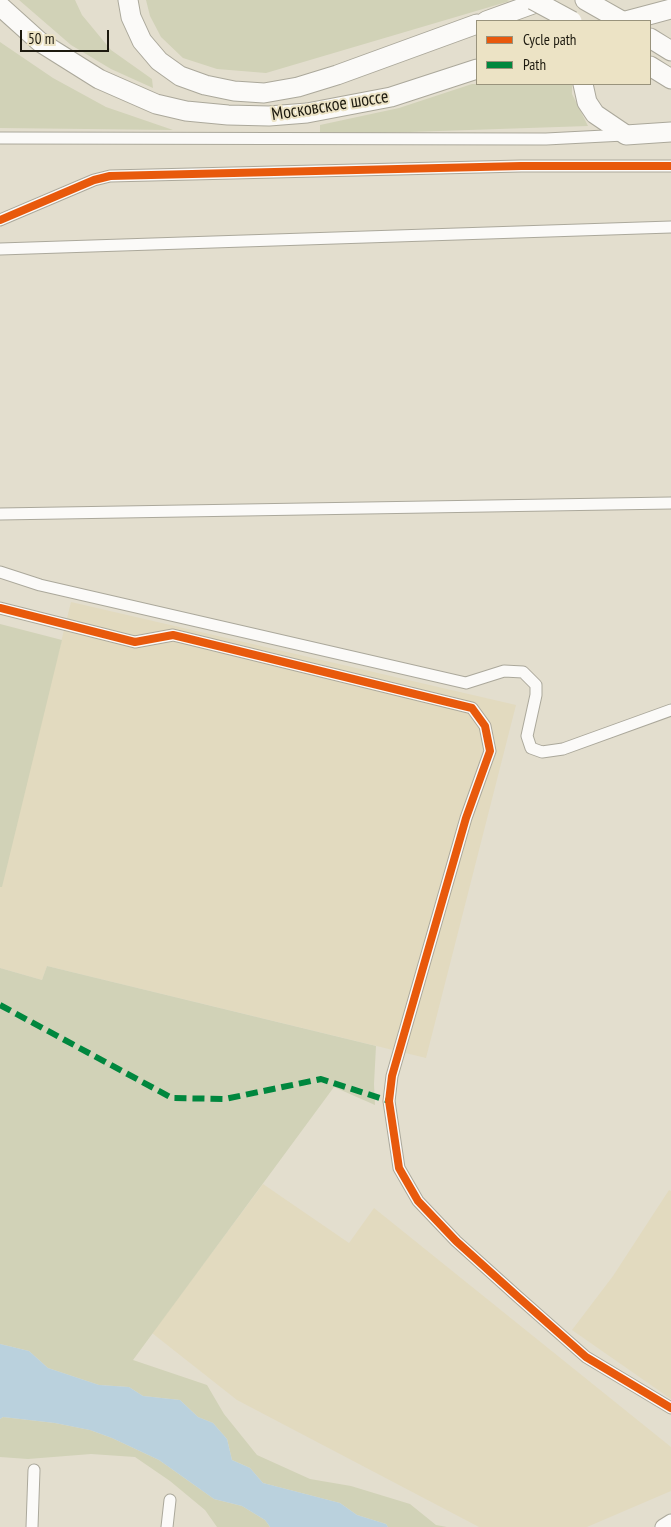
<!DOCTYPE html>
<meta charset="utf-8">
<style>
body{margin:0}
#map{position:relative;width:671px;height:1527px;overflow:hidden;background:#e3dece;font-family:"PT Sans Narrow",sans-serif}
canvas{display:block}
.legend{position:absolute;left:476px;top:20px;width:175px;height:65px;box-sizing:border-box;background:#ece3c5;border:1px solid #99937c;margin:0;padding:6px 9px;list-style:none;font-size:15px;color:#1d1a0f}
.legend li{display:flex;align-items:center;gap:10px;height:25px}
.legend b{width:25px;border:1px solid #99937c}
.scale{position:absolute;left:20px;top:30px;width:89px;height:22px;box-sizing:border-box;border:2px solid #1d1a0f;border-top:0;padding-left:6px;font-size:15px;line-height:18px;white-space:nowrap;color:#1d1a0f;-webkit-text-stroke:4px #ece3c5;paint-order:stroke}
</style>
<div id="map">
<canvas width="671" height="1527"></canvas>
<ul class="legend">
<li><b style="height:6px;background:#e8590c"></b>Cycle path</li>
<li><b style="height:6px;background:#00873e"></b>Path</li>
</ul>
<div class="scale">50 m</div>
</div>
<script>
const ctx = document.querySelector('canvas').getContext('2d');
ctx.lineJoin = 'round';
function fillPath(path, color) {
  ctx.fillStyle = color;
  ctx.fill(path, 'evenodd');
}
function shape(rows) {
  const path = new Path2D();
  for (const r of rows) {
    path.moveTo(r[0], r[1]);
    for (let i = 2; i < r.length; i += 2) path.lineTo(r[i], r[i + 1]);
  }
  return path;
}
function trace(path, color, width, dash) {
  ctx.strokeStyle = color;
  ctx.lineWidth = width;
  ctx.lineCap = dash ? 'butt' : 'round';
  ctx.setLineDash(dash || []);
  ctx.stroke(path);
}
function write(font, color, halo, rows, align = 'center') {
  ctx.font = font + ' "PT Sans Narrow",sans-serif';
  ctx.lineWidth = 4;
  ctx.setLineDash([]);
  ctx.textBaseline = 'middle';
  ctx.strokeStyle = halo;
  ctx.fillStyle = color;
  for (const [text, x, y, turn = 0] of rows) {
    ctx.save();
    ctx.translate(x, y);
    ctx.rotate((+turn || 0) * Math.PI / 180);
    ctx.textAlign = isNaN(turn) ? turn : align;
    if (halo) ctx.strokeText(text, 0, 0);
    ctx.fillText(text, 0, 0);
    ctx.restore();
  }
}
fillPath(shape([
 [71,602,516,705,426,1058,47,966,42,980,0,968,0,887],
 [263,1184,349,1243,374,1208,671,1447,671,1491,587,1527,479,1527,237,1400,152,1333],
 [669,1190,671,1191,671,1399,572,1330,613,1276]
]), '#e2dabf');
fillPath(shape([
 [19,0,75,0,82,15,111,50,152,79,153,88,111,69,71,45],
 [146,0,507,0,510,1,266,73,217,69,183,58,161,37,150,16],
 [0,42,53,78,106,107,173,130,0,128],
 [472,84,572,84,572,94,588,126,320,135,320,125,399,108],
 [0,624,62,640,2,887,0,887],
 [47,966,376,1046,374,1084,375,1105,334,1087,133,1360,207,1385,224,1414,257,1455,310,1479,351,1486,410,1504,436,1525,447,1527,388,1527,386,1524,357,1515,340,1503,263,1483,250,1468,232,1460,227,1439,213,1423,198,1417,180,1400,143,1396,129,1387,99,1385,48,1368,29,1351,0,1344,0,968,42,980],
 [3,1417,55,1423,90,1430,112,1438,159,1460,214,1499,242,1506,265,1520,270,1527,217,1527,205,1510,170,1481,135,1457,91,1454,28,1459,0,1457,0,1419]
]), '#d1d2b7');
fillPath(shape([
 [0,1344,29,1351,48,1368,99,1385,129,1387,143,1396,180,1400,198,1417,213,1423,227,1439,232,1460,250,1468,263,1483,340,1503,357,1515,386,1524,388,1527,270,1527,265,1520,242,1506,214,1499,159,1460,112,1438,90,1430,55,1423,3,1417,0,1419]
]), '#bad1dd');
const minor = shape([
 [0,138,546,139,624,135],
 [0,220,94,180,110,176,521,166,671,166],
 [0,249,671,227],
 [0,514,671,503],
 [0,572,40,585,466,683,504,671,523,672,536,685,536,695,527,736,531,748,542,752,563,749,671,710],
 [0,608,135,642,173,635,472,708,485,726,490,751,466,818,392,1076,389,1101,399,1168,418,1201,456,1241,517,1296,586,1357,671,1408],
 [32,1527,34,1470],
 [167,1527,170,1500]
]);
const tertiary = shape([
 [663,1527,671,1522]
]);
const primary = shape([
 [128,0,131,17,142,41,159,61,180,76,205,85,234,91,264,93,298,87,337,75,477,24],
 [0,6,40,42,99,79,156,104,186,111,228,115,269,116,307,113,391,97,477,69],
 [486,21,544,0],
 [626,21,671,9],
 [583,84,587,102,595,114,626,135,671,132]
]);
const trunk = shape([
 [585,0,622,21],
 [650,38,671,51],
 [650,66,671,79]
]);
trace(minor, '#aba89b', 13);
trace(tertiary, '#aba89b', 17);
trace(primary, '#aba89b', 21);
trace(trunk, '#aba89b', 21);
trace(minor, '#fbfaf8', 11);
trace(tertiary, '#fbfaf8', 15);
trace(primary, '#fbfaf8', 19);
trace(trunk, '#fbfaf8', 19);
const trunkBridge = shape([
 [533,0,572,21]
]);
trace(trunkBridge, '#aba89b', 21, []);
trace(trunkBridge, '#fbfaf8', 19);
trace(shape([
 [0,1005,172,1098,225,1099,321,1079,389,1101]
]), '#00873e', 6, [12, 6]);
trace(shape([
 [0,220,94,180,110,176,521,166,671,166],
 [0,608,135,642,173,635,472,708,485,726,490,751,466,818,392,1076,389,1101,399,1168,418,1201,456,1241,517,1296,586,1357,671,1408]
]), '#e8590c', 8);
write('18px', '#1d1a0f', '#ece3c5', [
 ["Московское шоссе",330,106,-9]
]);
</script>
